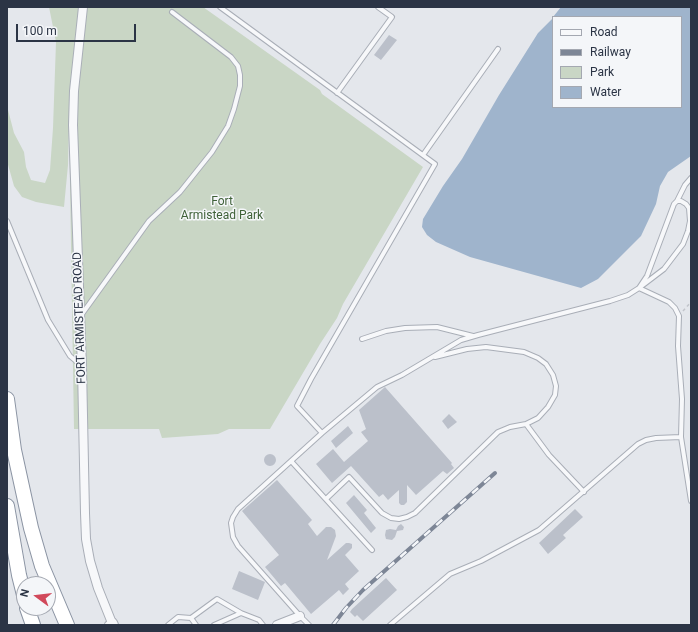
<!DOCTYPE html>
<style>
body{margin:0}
#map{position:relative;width:698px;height:632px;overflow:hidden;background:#e4e7ec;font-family:Roboto,sans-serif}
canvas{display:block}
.frame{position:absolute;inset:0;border:8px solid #2b3445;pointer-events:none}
.legend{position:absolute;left:552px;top:16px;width:130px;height:92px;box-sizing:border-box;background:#f4f6f9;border:1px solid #a4a8b1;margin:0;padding:5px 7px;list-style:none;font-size:12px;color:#2b3445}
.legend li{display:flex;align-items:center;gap:8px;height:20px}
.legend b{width:20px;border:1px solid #a4a8b1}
.north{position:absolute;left:16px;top:576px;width:40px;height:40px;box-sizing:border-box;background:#f4f6f9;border:1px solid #a4a8b1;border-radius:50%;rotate:285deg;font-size:11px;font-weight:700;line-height:16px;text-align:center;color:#2b3445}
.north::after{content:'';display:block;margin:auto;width:14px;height:18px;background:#d1495b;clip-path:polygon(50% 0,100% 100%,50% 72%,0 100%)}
.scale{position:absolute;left:16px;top:24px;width:120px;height:18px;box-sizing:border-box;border:2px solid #2b3445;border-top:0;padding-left:5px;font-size:12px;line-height:14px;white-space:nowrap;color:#2b3445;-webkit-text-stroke:3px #f4f6f9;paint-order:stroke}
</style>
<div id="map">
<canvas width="698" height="632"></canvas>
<div class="frame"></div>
<ul class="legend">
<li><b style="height:5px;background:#f7f8fa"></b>Road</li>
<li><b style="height:5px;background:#7d8696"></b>Railway</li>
<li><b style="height:11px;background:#c9d6c5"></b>Park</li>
<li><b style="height:11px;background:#9fb4cc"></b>Water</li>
</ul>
<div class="north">N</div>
<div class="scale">100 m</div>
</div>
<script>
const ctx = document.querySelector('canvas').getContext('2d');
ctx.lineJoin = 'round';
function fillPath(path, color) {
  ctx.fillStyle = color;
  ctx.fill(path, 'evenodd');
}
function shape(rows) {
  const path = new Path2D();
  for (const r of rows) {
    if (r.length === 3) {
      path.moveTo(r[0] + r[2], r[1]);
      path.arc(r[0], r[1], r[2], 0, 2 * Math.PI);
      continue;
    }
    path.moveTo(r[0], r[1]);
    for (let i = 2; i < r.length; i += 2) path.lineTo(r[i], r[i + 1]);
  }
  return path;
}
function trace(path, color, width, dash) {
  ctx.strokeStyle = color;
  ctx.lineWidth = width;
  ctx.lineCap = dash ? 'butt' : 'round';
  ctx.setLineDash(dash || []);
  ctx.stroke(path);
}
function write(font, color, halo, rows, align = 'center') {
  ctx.font = font + ' Roboto,sans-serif';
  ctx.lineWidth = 3;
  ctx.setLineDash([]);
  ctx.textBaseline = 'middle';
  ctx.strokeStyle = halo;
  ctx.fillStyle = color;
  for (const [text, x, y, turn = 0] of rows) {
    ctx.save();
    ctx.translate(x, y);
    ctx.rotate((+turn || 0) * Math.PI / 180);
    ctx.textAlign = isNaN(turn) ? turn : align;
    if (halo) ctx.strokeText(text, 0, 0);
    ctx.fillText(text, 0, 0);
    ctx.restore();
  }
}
fillPath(shape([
 [49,7,203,7,320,90,322,94,423,167,343,304,337,318,320,344,270,429,229,429,218,434,162,438,159,429,74,429,69,123,68,165,64,207,36,202,22,197,14,186,7,161,7,106,14,133,24,152,26,167,31,180,45,183,50,170,53,128,56,42]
]), '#c9d6c5');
fillPath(shape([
 [561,7,691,7,691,156,668,172,660,186,656,204,641,236,598,279,581,288,470,257,436,242,427,235,422,227,423,219,443,186,462,159,499,95,538,33,553,18,553,107,681,107,681,17,553,17]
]), '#9fb4cc');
fillPath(shape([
 [389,35,397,40,381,60,374,55],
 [385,387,452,463,451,464,454,468,447,474,443,471,416,495,407,485,407,502,404,505,401,505,399,503,399,490,388,500,383,494,379,497,351,466,332,483,316,464,333,449,344,462,368,441,361,432,366,429,359,410],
 [449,414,457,422,448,429,442,421],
 [348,426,353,433,336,448,331,441],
 [270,460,6],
 [277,480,312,520,308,524,317,536,326,527,331,527,335,530,336,536,327,560,346,543,349,543,352,544,352,548,345,555,359,571,345,584,349,589,343,595,339,590,311,614,285,583,281,586,265,567,279,555,242,511],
 [354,495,367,510,364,513,376,528,371,533,346,503],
 [575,509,583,517,563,535,566,538,548,554,539,543],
 [401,524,404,527,403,530,397,531,395,537,392,540,386,539,385,535,386,530,390,529,396,530,398,526],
 [239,571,265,582,258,600,232,589],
 [386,578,397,590,363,621,357,615,355,617,350,612,352,609]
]), '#bbc0ca');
const service = shape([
 [220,7,435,164,311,379,297,406,322,433,377,387,402,375,461,340,478,335,610,301,628,295,639,288,664,269,683,244,688,231,690,221,689,208,686,204,681,201,677,201,674,204,647,276,639,288],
 [337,93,392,17,378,7],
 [423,155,498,49],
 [677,201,685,185,691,178],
 [7,221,48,320,70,356,82,366],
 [82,314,149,221,180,192,212,152,228,126,234,109,240,86,240,75,238,66,231,57,172,12],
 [362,339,386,331,405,328,437,327,473,336],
 [526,424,549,455,584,492],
 [681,437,691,501],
 [291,461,372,550],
 [326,499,349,477,382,513,391,518,399,519,407,517,415,513,498,432,510,427,526,424,538,418,548,407,555,395,556,386,553,375,546,364,538,358,524,352,486,347,467,349,435,357],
 [241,613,259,620,263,625],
 [191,618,196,625],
 [168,625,178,617,191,618,217,599,241,613,214,625],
 [309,625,300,616,238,546,233,537,231,523,233,517,238,509,322,433],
 [390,625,450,574,481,561,539,530,638,444,646,440,656,438,681,437,682,399,678,346,679,316,675,308,669,302,639,288]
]);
const minor = shape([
 [83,7,74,91,73,125,82,367,85,513,86,539,90,561,98,588,112,623,109,625],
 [277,625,300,616]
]);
const tertiary = shape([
 [112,623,113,625]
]);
const motorway = shape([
 [7,399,14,450,31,528,42,566,67,625],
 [7,506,19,575,24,595],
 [27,608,33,625]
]);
trace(service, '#a9aeb7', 6);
trace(minor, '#a9aeb7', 10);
trace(tertiary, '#a9aeb7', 12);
trace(motorway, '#8b94a3', 16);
trace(shape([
 [683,311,691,302]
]), '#c2c5cb', 1.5, [3, 3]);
trace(service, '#f7f8fa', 4);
trace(minor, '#f7f8fa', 8);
trace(tertiary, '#f7f8fa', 10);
trace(motorway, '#fff', 14);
const rail = shape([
 [333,625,346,608,363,590,495,473]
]);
trace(rail, '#7d8696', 4);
trace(rail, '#f4f6f9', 2.5, [8]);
write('12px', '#3f6138', '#f4f6f9', [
 ["Fort",222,202],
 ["Armistead Park",222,216]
]);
write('12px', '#2b3445', '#f4f6f9', [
 ["FORT ARMISTEAD ROAD",80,318,-92]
]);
</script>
